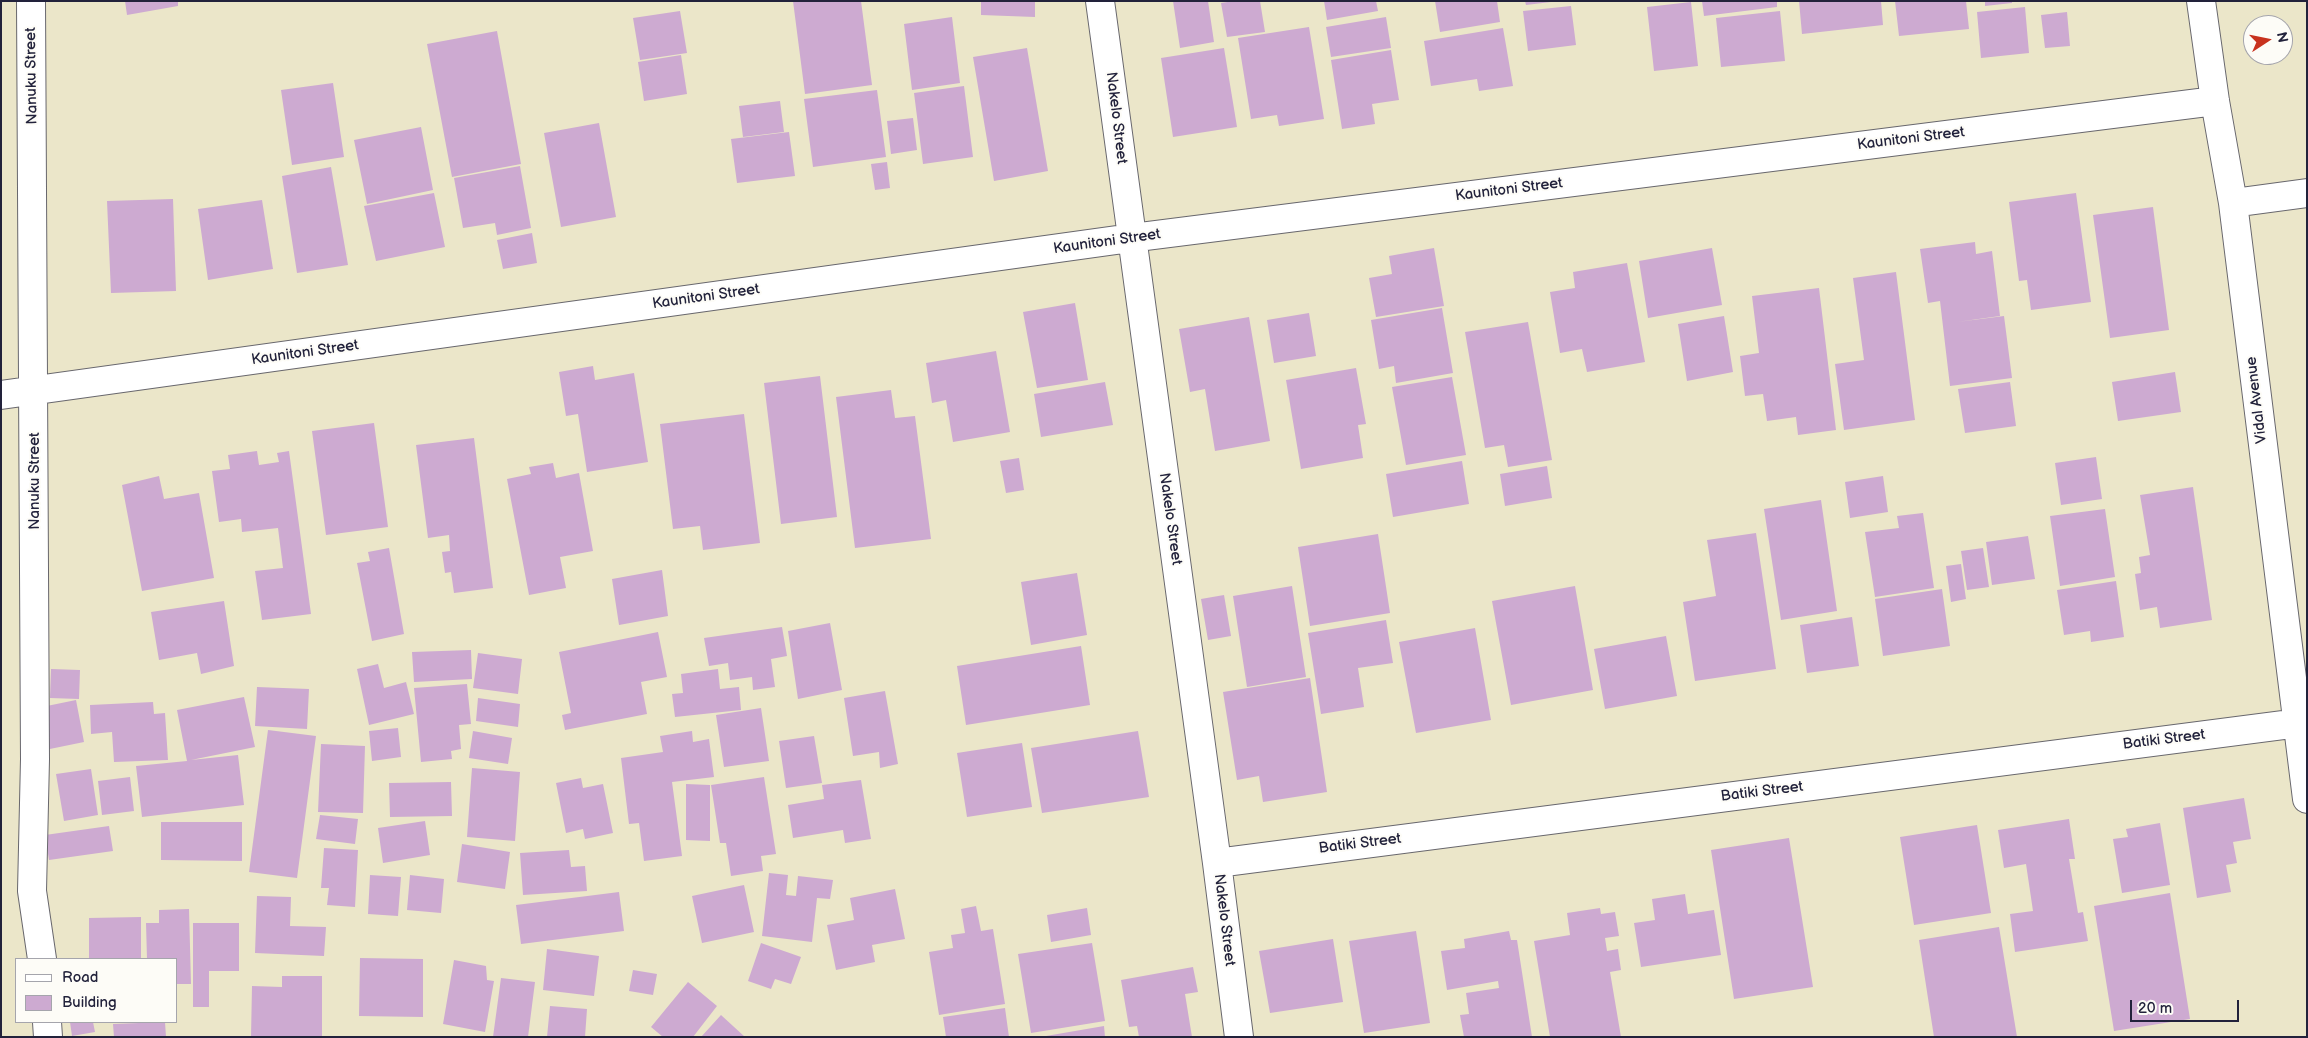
<!DOCTYPE html>
<style>
body{margin:0}
#map{position:relative;width:2308px;height:1038px;overflow:hidden;background:#ebe6c9;font-family:"Balsamiq Sans",sans-serif}
canvas{display:block}
.frame{position:absolute;inset:0;border:2px solid #22223b;pointer-events:none}
.legend{position:absolute;left:15px;top:958px;width:162px;height:65px;box-sizing:border-box;background:#fdfcf7;border:1px solid #a5a5ac;margin:0;padding:6px 9px;list-style:none;font-size:15px;color:#22223b}
.legend li{display:flex;align-items:center;gap:10px;height:25px}
.legend b{width:25px;border:1px solid #a5a5ac}
.north{position:absolute;left:2243px;top:15px;width:50px;height:50px;box-sizing:border-box;background:#fdfcf7;border:1px solid #a5a5ac;border-radius:50%;rotate:79deg;font-size:14px;font-weight:700;line-height:20px;text-align:center;color:#22223b}
.north::after{content:'';display:block;margin:auto;width:18px;height:22px;background:#c8321e;clip-path:polygon(50% 0,100% 100%,50% 72%,0 100%)}
.scale{position:absolute;left:2130px;top:1000px;width:109px;height:22px;box-sizing:border-box;border:2px solid #22223b;border-top:0;padding-left:6px;font-size:15px;line-height:18px;white-space:nowrap;color:#22223b;-webkit-text-stroke:4px #fdfcf7;paint-order:stroke}
</style>
<div id="map">
<canvas width="2308" height="1038"></canvas>
<div class="frame"></div>
<ul class="legend">
<li><b style="height:6px;background:#fff"></b>Road</li>
<li><b style="height:14px;background:#cdaad1"></b>Building</li>
</ul>
<div class="north">N</div>
<div class="scale">20 m</div>
</div>
<script>
const ctx = document.querySelector('canvas').getContext('2d');
ctx.lineJoin = 'round';
function fillPath(path, color) {
  ctx.fillStyle = color;
  ctx.fill(path, 'evenodd');
}
function shape(rows) {
  const path = new Path2D();
  for (const r of rows) {
    path.moveTo(r[0], r[1]);
    for (let i = 2; i < r.length; i += 2) path.lineTo(r[i], r[i + 1]);
  }
  return path;
}
function trace(path, color, width, dash) {
  ctx.strokeStyle = color;
  ctx.lineWidth = width;
  ctx.lineCap = dash ? 'butt' : 'round';
  ctx.setLineDash(dash || []);
  ctx.stroke(path);
}
function write(font, color, halo, rows, align = 'center') {
  ctx.font = font + ' "Balsamiq Sans",sans-serif';
  ctx.lineWidth = 4;
  ctx.setLineDash([]);
  ctx.textBaseline = 'middle';
  ctx.strokeStyle = halo;
  ctx.fillStyle = color;
  for (const [text, x, y, turn = 0] of rows) {
    ctx.save();
    ctx.translate(x, y);
    ctx.rotate((+turn || 0) * Math.PI / 180);
    ctx.textAlign = isNaN(turn) ? turn : align;
    if (halo) ctx.strokeText(text, 0, 0);
    ctx.fillText(text, 0, 0);
    ctx.restore();
  }
}
fillPath(shape([
 [125,1,178,1,178,6,127,15],
 [793,1,861,1,872,85,805,94],
 [981,1,1035,1,1035,17,981,15],
 [1173,1,1208,1,1214,42,1180,48],
 [1234,1,1260,1,1265,32,1227,37,1221,3],
 [1324,1,1376,1,1378,11,1327,20],
 [1435,1,1497,1,1500,22,1440,32],
 [1525,1,1550,1,1551,2,1526,5],
 [1702,1,1777,1,1777,7,1704,16],
 [1799,1,1881,1,1883,25,1802,34],
 [1895,1,1966,1,1969,29,1899,36],
 [1985,1,2012,1,2012,3,1985,6],
 [1691,2,1698,66,1654,71,1647,7],
 [1571,6,1576,45,1528,51,1523,11],
 [2025,7,2029,53,1981,58,1977,12],
 [680,11,687,53,640,60,633,18],
 [1780,11,1785,61,1721,67,1716,18],
 [2067,12,2070,46,2045,48,2041,15],
 [952,17,960,83,912,90,904,24],
 [1386,17,1391,48,1331,57,1326,27],
 [1309,27,1324,119,1279,126,1277,115,1251,119,1238,38],
 [1503,28,1513,86,1479,91,1477,79,1431,86,1424,41],
 [497,31,521,164,452,177,427,44],
 [1027,48,1048,171,994,181,973,57],
 [1224,48,1237,127,1173,137,1161,58],
 [1391,50,1399,100,1372,104,1375,124,1342,129,1331,60],
 [681,55,687,94,644,101,638,62],
 [333,83,344,157,292,165,281,90],
 [964,86,973,157,923,164,914,93],
 [877,90,886,157,813,167,804,99],
 [780,101,784,132,743,137,739,106],
 [913,118,917,150,891,154,887,121],
 [599,123,616,217,561,227,544,133],
 [421,127,433,190,367,204,354,140],
 [789,132,795,176,737,183,731,139],
 [887,162,890,188,875,190,871,164],
 [520,166,531,228,497,235,495,223,463,228,454,178],
 [331,167,348,265,297,273,282,176],
 [434,193,445,247,376,261,364,206],
 [2076,193,2091,302,2031,310,2027,280,2019,281,2009,202],
 [173,199,176,291,111,293,107,201],
 [262,200,273,269,208,280,198,209],
 [2153,207,2169,330,2110,338,2093,215],
 [532,233,537,263,503,269,497,240],
 [1975,242,1976,254,1992,251,2000,316,1957,322,2004,316,2012,378,1950,386,1940,301,1928,303,1920,249],
 [1434,248,1444,306,1376,317,1369,278,1392,274,1389,256],
 [1712,248,1722,305,1648,318,1639,261],
 [1627,263,1645,362,1587,372,1582,349,1560,353,1550,292,1575,288,1573,272],
 [1896,272,1915,420,1844,430,1835,364,1864,360,1853,278],
 [1819,288,1836,430,1798,435,1796,417,1767,421,1763,394,1745,396,1740,356,1759,353,1752,296],
 [1075,303,1088,380,1037,388,1023,312],
 [1442,308,1453,373,1396,383,1394,366,1379,369,1371,320],
 [1309,313,1316,356,1274,363,1267,320],
 [1724,316,1733,372,1687,381,1678,324],
 [1249,317,1270,441,1215,451,1205,389,1190,392,1179,329],
 [1528,322,1552,460,1508,467,1504,445,1485,448,1465,332],
 [996,351,1010,432,953,442,946,400,932,403,926,363],
 [593,366,595,380,634,373,648,462,587,472,578,414,566,416,559,372],
 [1356,368,1366,424,1358,425,1363,458,1301,469,1286,380],
 [2175,372,2181,412,2118,421,2112,382],
 [820,376,837,517,781,524,764,383],
 [1452,377,1466,455,1406,465,1392,387],
 [1105,382,1113,425,1041,437,1034,394],
 [2010,382,2016,426,1965,433,1958,389],
 [891,390,895,418,915,416,931,539,855,548,836,397],
 [744,414,760,543,703,550,700,526,673,529,660,424],
 [374,423,388,527,326,535,312,431],
 [474,438,493,588,454,593,451,572,445,573,442,552,450,551,449,535,428,538,416,445],
 [257,451,259,465,279,462,277,453,289,451,311,614,262,620,255,571,283,568,278,528,242,532,241,519,219,522,212,471,230,469,228,455],
 [2096,457,2102,499,2061,505,2055,463],
 [1019,458,1024,490,1006,493,1000,461],
 [1462,461,1469,504,1393,517,1386,474],
 [553,463,556,478,579,473,593,551,560,557,566,588,529,595,507,479,531,474,529,467],
 [1547,466,1552,498,1505,506,1500,474],
 [159,476,164,499,199,493,214,578,142,591,122,485],
 [1883,476,1888,512,1850,518,1845,482],
 [2193,487,2212,620,2160,628,2157,607,2140,610,2135,574,2141,573,2139,557,2150,555,2140,495],
 [1821,500,1837,611,1781,620,1764,509],
 [2105,509,2115,577,2060,586,2050,516],
 [1923,513,1934,588,1875,597,1865,532,1899,528,1897,516],
 [1756,533,1776,669,1695,681,1683,602,1716,596,1707,540],
 [1378,534,1390,613,1310,626,1298,547],
 [2028,536,2035,579,1992,585,1986,542],
 [389,548,404,634,372,641,357,563,370,561,368,552],
 [1983,548,1989,587,1967,590,1961,551],
 [1961,564,1966,599,1951,602,1946,566],
 [662,570,668,616,619,625,612,579],
 [1077,573,1087,635,1031,645,1021,582],
 [2116,581,2124,637,2091,642,2090,631,2064,635,2057,590],
 [1292,586,1306,677,1247,687,1233,596],
 [1575,586,1593,690,1511,705,1492,601],
 [1942,589,1950,646,1883,656,1875,599],
 [1224,595,1231,636,1208,640,1201,599],
 [224,601,234,666,201,674,197,653,159,660,151,612],
 [1852,617,1859,666,1807,673,1800,625],
 [1386,620,1393,663,1358,668,1364,707,1321,714,1308,633],
 [830,623,842,690,798,699,788,631],
 [782,627,787,656,771,659,775,687,753,690,752,677,730,680,728,663,709,666,704,638],
 [1475,628,1491,720,1416,733,1399,642],
 [658,632,667,677,641,682,647,714,565,730,562,715,571,713,559,652],
 [1666,636,1677,696,1605,709,1594,649],
 [1081,646,1090,705,966,725,957,666],
 [471,650,472,679,414,682,412,652],
 [478,653,522,659,518,694,473,688],
 [378,664,384,688,406,682,414,714,369,725,357,669],
 [51,669,80,670,79,699,50,698],
 [718,669,720,689,739,687,741,710,675,717,672,694,683,693,681,674],
 [1310,678,1327,792,1263,802,1259,776,1237,780,1223,692],
 [467,684,471,724,459,725,461,749,451,751,452,759,421,762,414,688],
 [257,687,309,689,307,729,255,726],
 [885,691,898,764,880,768,879,752,853,756,844,698],
 [244,697,255,747,191,760,238,755,244,805,142,817,136,766,187,761,177,710],
 [478,698,520,704,518,727,476,721],
 [76,700,84,742,40,751,42,707],
 [153,702,154,714,165,713,168,760,114,762,112,732,91,734,90,705],
 [761,708,769,761,724,767,716,715],
 [398,728,401,757,372,761,369,731],
 [268,730,316,736,297,878,249,872],
 [473,731,512,738,508,764,469,758],
 [692,731,693,742,709,739,714,777,672,782,682,856,644,861,639,823,629,824,621,758,663,752,660,736],
 [1138,731,1149,797,1042,813,1031,748],
 [814,736,822,783,786,788,779,741],
 [1022,743,1032,807,967,817,957,753],
 [321,744,365,746,363,813,318,812],
 [472,768,520,772,515,841,467,837],
 [91,769,98,815,64,821,56,774],
 [130,777,134,811,102,815,98,781],
 [764,777,776,854,761,856,763,871,731,876,726,843,720,843,711,785],
 [581,778,583,788,603,784,613,833,585,839,583,829,566,833,556,783],
 [861,780,871,839,845,843,843,830,793,838,788,805,824,799,822,785],
 [451,782,452,816,390,817,389,783],
 [686,784,710,785,710,841,686,840],
 [2244,798,2251,839,2233,842,2237,863,2226,865,2231,892,2197,898,2183,808],
 [320,815,358,819,355,844,316,839],
 [2069,819,2075,859,2069,859,2078,913,2083,912,2088,941,2015,952,2010,914,2033,911,2026,864,2004,868,1998,830],
 [425,821,430,855,383,863,378,828],
 [161,822,242,822,242,861,161,860],
 [2160,823,2170,885,2122,893,2113,839,2128,837,2126,829],
 [1977,825,1991,913,1914,925,1900,837],
 [109,826,113,851,49,860,45,835],
 [1789,838,1813,987,1734,999,1711,850],
 [462,844,510,852,505,889,457,882],
 [324,848,358,850,355,907,327,905,329,888,321,888],
 [569,850,571,867,585,866,587,891,523,895,520,853],
 [769,873,788,875,786,895,796,896,798,876,833,880,830,899,817,898,812,942,762,936],
 [370,875,401,877,398,916,368,914],
 [410,875,444,879,441,913,407,910],
 [744,885,754,932,702,943,692,896],
 [895,889,905,939,872,945,875,962,836,970,827,925,854,920,850,898],
 [619,892,624,931,521,944,516,905],
 [2170,893,2190,1019,2114,1031,2094,906],
 [1685,894,1688,914,1714,910,1721,955,1641,967,1634,923,1655,920,1652,899],
 [257,896,291,897,290,926,326,927,324,956,255,953],
 [976,906,981,931,993,929,1005,1004,939,1015,929,952,953,948,951,935,965,933,961,909],
 [1087,908,1091,935,1051,942,1047,915],
 [1600,908,1601,914,1615,912,1619,936,1605,938,1607,951,1618,949,1621,970,1610,972,1621,1037,1550,1037,1534,941,1570,935,1567,913],
 [189,909,191,984,176,984,176,959,147,959,146,923,159,923,159,910],
 [141,917,141,959,89,959,89,918],
 [193,923,239,923,239,971,209,971,209,1007,193,1007],
 [1999,927,2017,1037,1934,1037,1919,940],
 [1416,931,1430,1023,1364,1033,1349,941],
 [1509,931,1511,940,1517,940,1532,1037,1464,1037,1460,1015,1469,1014,1466,993,1499,988,1498,981,1447,990,1441,951,1465,948,1464,939],
 [1333,939,1343,1002,1270,1013,1259,951],
 [761,943,801,957,791,984,775,979,771,989,748,981],
 [1092,943,1105,1021,1031,1033,1018,954],
 [547,949,599,956,594,996,543,990],
 [360,958,423,959,423,1017,359,1016],
 [454,960,486,966,487,980,494,981,485,1032,443,1024],
 [1193,967,1198,992,1185,994,1192,1037,1139,1037,1137,1026,1129,1027,1121,980],
 [633,970,657,974,653,995,629,991],
 [282,976,322,976,322,1037,251,1037,252,986,282,987],
 [501,978,535,982,528,1037,493,1037],
 [688,982,717,1006,693,1037,663,1037,651,1027],
 [550,1006,587,1009,585,1037,547,1037],
 [1005,1008,1009,1037,946,1037,943,1017],
 [721,1015,745,1037,701,1037],
 [70,1022,93,1022,95,1032,72,1036],
 [165,1022,166,1037,114,1037,113,1024],
 [1104,1026,1105,1037,1046,1037,1046,1036]
]), '#cdaad1');
const minor = shape([
 [31,1,35,759,32,891,42,959],
 [1100,1,1217,863,1239,1037],
 [2201,1,2215,101,2233,203,2307,799],
 [2233,203,2307,193],
 [1,395,1131,238,2215,101],
 [1217,863,2307,722],
 [47,1022,48,1037]
]);
trace(minor, '#68676d', 30);
trace(minor, '#fff', 28);
write('15px', '#22223b', '#fdfcf7', [
 ["Nanuku Street",32,76,-91],
 ["Nakelo Street",1116,118,83],
 ["Kaunitoni Street",1911,139,-7],
 ["Kaunitoni Street",1509,190,-7],
 ["Kaunitoni Street",1107,242,-8],
 ["Kaunitoni Street",706,297,-8],
 ["Kaunitoni Street",305,353,-8],
 ["Vidal Avenue",2257,400,-97],
 ["Nanuku Street",35,481,-90],
 ["Nakelo Street",1170,519,82],
 ["Batiki Street",2164,740,-7],
 ["Batiki Street",1762,792,-7],
 ["Batiki Street",1360,844,-7],
 ["Nakelo Street",1224,920,83]
]);
</script>
